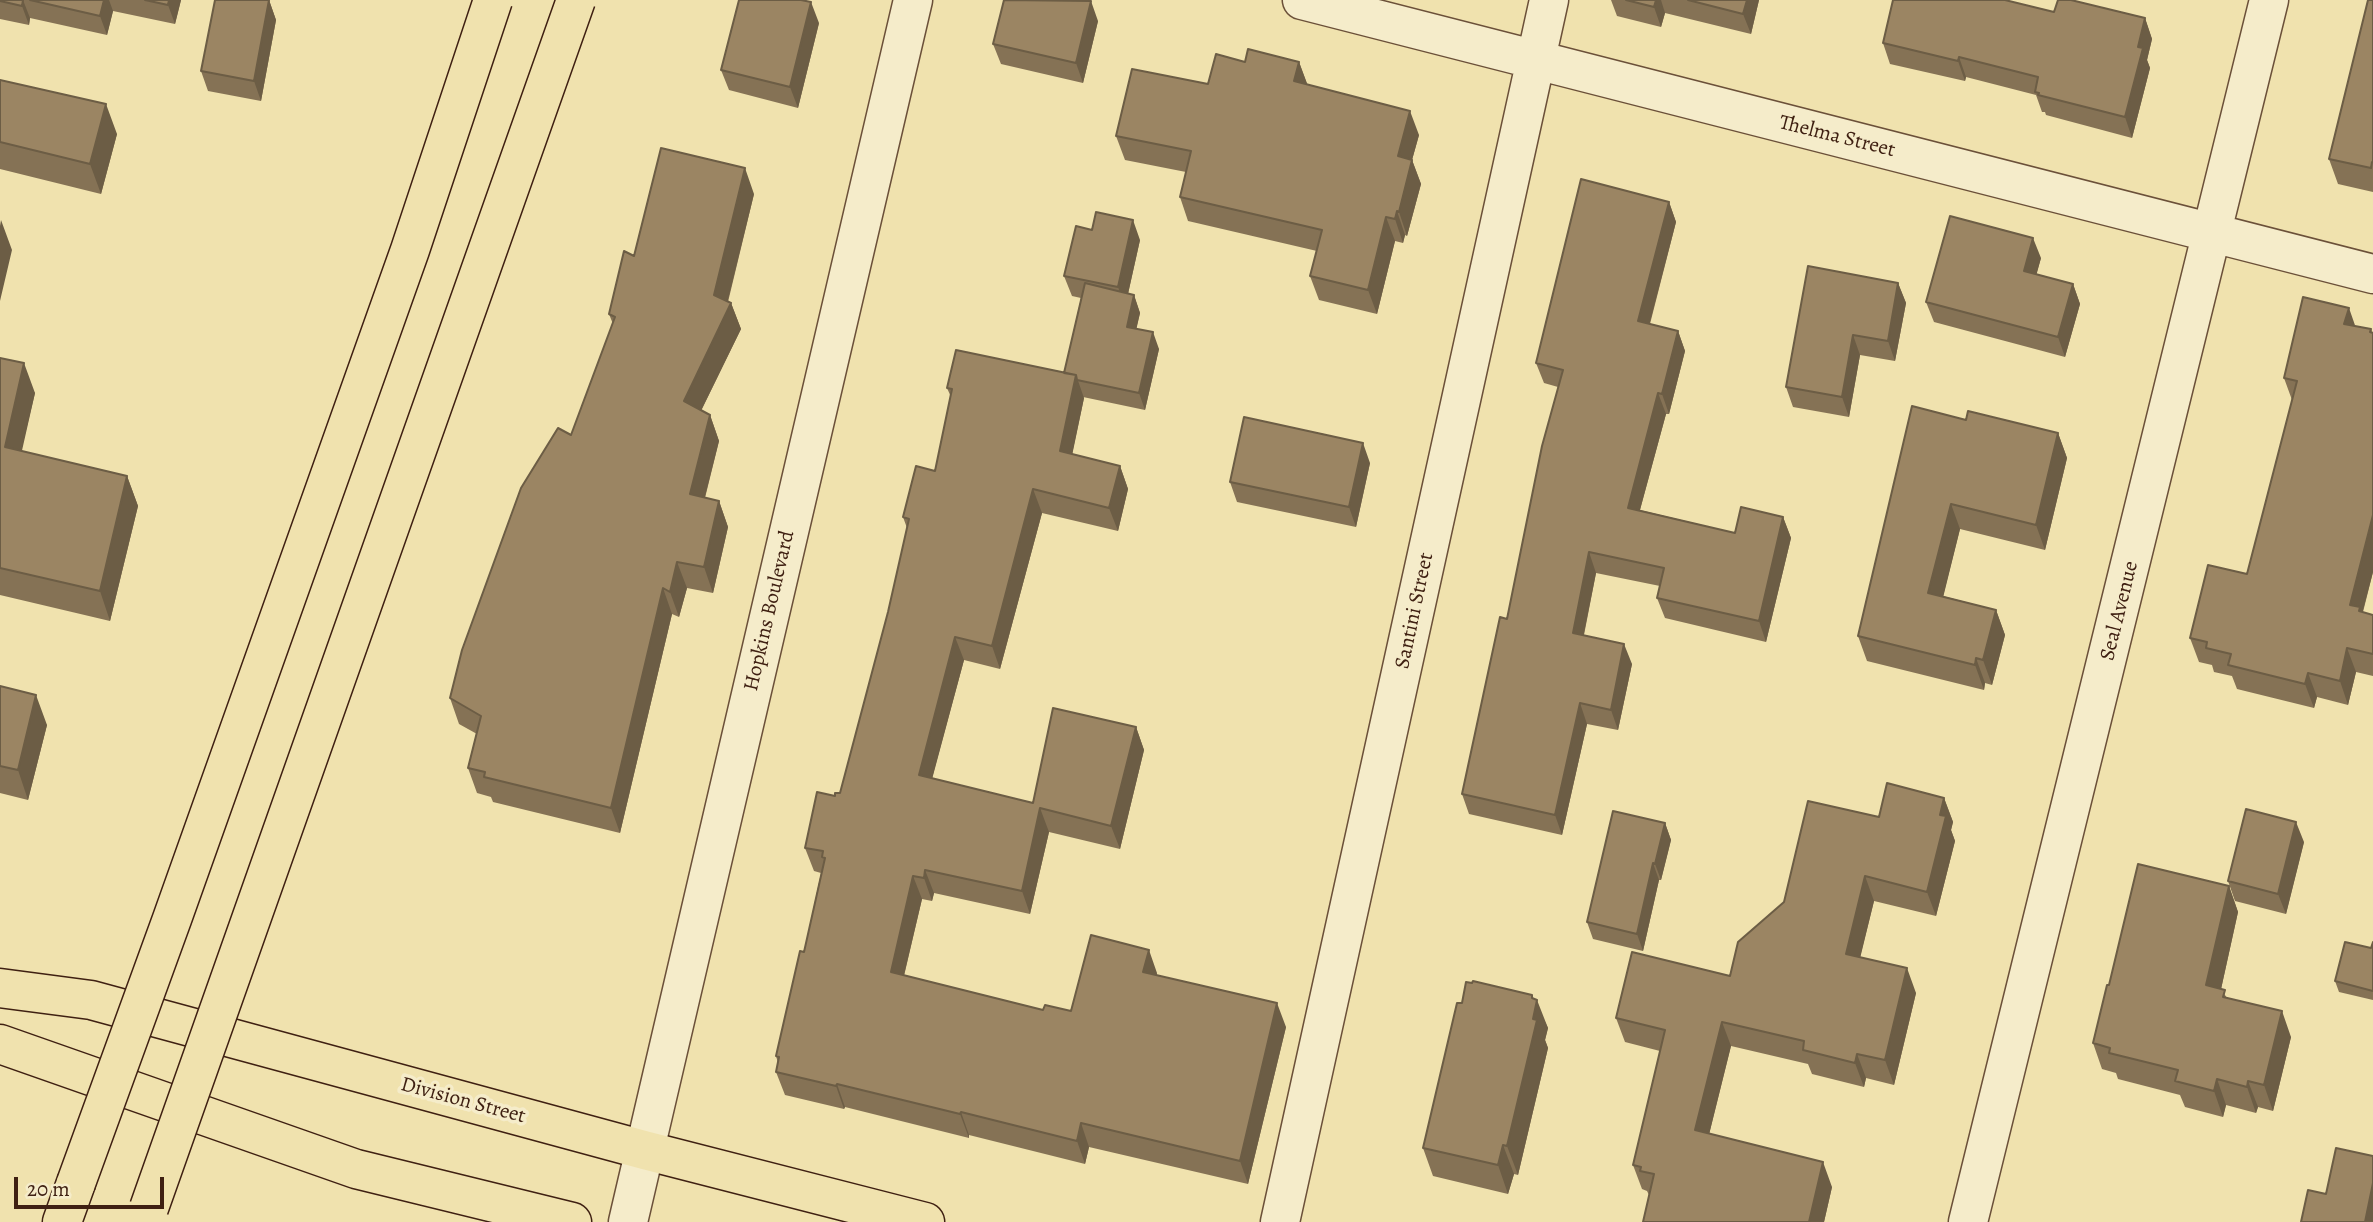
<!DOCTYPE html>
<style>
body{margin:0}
#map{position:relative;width:2373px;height:1222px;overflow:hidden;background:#f0e2ae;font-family:Alegreya,serif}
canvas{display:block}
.scale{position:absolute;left:14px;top:1177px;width:150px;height:32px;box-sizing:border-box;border:4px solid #3f2012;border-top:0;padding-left:9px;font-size:21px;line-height:24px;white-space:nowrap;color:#3f2012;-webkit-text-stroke:5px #f5ecca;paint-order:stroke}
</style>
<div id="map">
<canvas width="2373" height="1222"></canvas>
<div class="scale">20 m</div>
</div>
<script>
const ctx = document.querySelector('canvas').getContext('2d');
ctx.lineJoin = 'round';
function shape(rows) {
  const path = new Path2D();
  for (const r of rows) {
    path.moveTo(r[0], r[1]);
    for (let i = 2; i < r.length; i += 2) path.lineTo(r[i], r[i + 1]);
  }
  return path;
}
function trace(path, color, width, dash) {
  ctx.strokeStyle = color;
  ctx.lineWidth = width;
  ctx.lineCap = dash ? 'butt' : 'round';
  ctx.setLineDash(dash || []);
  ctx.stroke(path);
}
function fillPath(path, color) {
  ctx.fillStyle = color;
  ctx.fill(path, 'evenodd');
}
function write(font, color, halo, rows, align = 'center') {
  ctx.font = font + ' Alegreya,serif';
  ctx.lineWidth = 7;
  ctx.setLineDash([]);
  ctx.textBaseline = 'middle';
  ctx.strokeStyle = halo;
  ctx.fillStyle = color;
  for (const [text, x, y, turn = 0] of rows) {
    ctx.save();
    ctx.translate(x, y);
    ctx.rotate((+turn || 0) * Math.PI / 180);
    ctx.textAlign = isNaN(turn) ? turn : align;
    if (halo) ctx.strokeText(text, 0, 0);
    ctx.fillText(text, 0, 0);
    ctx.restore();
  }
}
const minor = shape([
 [1302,0,2373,274],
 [628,1222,913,0],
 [1280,1222,1549,0],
 [1968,1222,2269,0]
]);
const major = shape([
 [0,988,91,1000,644,1150,925,1222],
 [0,1044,356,1169,572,1222]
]);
const highway = shape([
 [62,1222,76,1183]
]);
trace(minor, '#6b5039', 41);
trace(major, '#3f2012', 41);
trace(highway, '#3f2012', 41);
trace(minor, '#f5ecca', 38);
trace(major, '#f0e2ae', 38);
trace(highway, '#f0e2ae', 38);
const highwayBridge = shape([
 [76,1183,172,919,410,250,493,0],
 [149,1208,576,0]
]);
trace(highwayBridge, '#3f2012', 41, []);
trace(highwayBridge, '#f0e2ae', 38);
fillPath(shape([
 [0,0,181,0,175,24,113,11,107,35,30,18,29,25,0,19],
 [269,0,276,20,261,101,208,91,201,71],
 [1611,0,1759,0,1751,34,1665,13,1661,27,1617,16],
 [2373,0,2373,192,2338,184,2329,159],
 [2054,12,2145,18,2152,39,2147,60,2150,68,2132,138,2046,115,2045,112,2042,112,2036,95,1966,77,1965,81,1890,64,1883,43],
 [1098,21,1083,83,1001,64,993,44],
 [819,23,798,108,729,90,721,70],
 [1299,62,1307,84,1419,135,1412,160,1421,184,1407,236,1405,235,1403,243,1395,241,1377,314,1319,300,1310,276,1317,251,1188,221,1180,197,1186,172,1125,160,1116,136,1208,84],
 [0,80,117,134,101,194,0,169],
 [754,194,728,302,731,303,741,329,701,411,710,415,719,441,705,498,719,501,728,527,713,593,687,588,679,617,672,614,620,833,493,802,491,797,477,793,468,768,477,734,459,724,450,698,571,435,613,324,609,314,634,256],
 [1669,202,1676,222,1650,324,1678,331,1685,351,1669,414,1666,414,1640,510,1735,533,1783,517,1791,538,1766,642,1665,618,1657,598,1660,586,1596,573,1584,635,1632,664,1618,730,1587,724,1562,835,1469,814,1462,794,1507,619,1558,387,1544,383,1536,363],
 [1140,240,1128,294,1134,295,1140,313,1136,329,1159,349,1145,410,1083,397,1084,398,1072,454,1120,466,1128,489,1118,531,1042,513,1000,669,964,660,932,778,1033,803,1136,727,1144,750,1120,849,1049,832,1030,914,934,893,932,901,922,899,904,976,1043,1010,1071,1011,1157,973,1157,975,1286,1027,1248,1184,1089,1147,1085,1164,969,1135,969,1138,845,1107,844,1109,785,1095,776,1072,778,1063,776,1056,804,952,821,873,814,871,805,848,835,796,840,793,888,612,907,528,903,517,935,471,951,397,947,388,1064,373,1081,298,1072,296,1064,276],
 [2041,258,2036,275,2073,284,2080,304,2065,357,1934,322,1926,302],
 [1898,283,1906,303,1895,361,1860,355,1849,417,1793,407,1786,387],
 [2355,326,2371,329,2373,333,2373,572,2363,612,2373,615,2373,676,2356,672,2348,705,2317,697,2314,708,2237,689,2232,676,2214,672,2212,665,2199,662,2190,638,2247,574,2292,400,2284,378],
 [0,358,35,393,21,451,127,476,138,506,110,621,0,595],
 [1966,420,2058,433,2067,458,2045,550,1960,529,1943,596,1996,610,2005,635,1992,685,1985,683,1984,690,1867,661,1858,636],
 [1370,463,1356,527,1237,502,1230,482],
 [0,686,47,725,28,800,0,793],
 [1944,798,1953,822,1951,830,1955,841,1936,916,1874,901,1860,957,1916,993,1894,1085,1866,1078,1864,1087,1812,1074,1808,1064,1731,1046,1709,1134,1832,1187,1824,1222,1643,1222,1649,1195,1647,1191,1642,1189,1633,1165,1660,1051,1625,1042,1616,1018,1730,976,1879,817],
 [1665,823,1671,840,1661,880,1659,880,1643,951,1593,939,1587,922],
 [2304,842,2286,914,2235,901,2228,881],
 [2229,886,2238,912,2221,989,2227,998,2291,1037,2273,1111,2258,1107,2256,1113,2226,1105,2223,1117,2185,1107,2180,1095,2118,1079,2116,1073,2102,1069,2093,1043,2109,985],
 [2373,942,2373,1000,2339,992,2335,981,2371,948],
 [1532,995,1548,1028,1545,1040,1548,1048,1518,1175,1514,1174,1508,1194,1433,1176,1423,1148,1462,1003]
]), '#857255');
fillPath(shape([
 [23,0,30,18,29,25,22,6],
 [104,0,109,0,113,11,107,35,100,16],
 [169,0,181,0,175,24,168,5],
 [269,0,276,20,261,101,254,81],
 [1656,0,1661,0,1665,13,1661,27,1654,7],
 [1747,0,1759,0,1751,34,1743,14],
 [1091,1,1098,21,1083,83,1076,63],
 [811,2,819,23,798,108,790,87],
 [2145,18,2152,39,2147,60,2150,68,2132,138,2125,117,2138,47],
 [1959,57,1966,77,1965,81,1958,61],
 [1299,62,1308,86,1294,81],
 [106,104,117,134,101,194,90,164],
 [1410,111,1419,135,1412,160,1421,184,1407,236,1399,212,1398,156],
 [745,168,754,194,723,320,714,295],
 [1669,202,1676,222,1645,341,1638,321],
 [1397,211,1405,235,1403,243,1395,219],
 [1386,217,1395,241,1377,314,1368,290],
 [1,220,12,250,0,301,0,226],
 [1133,220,1140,240,1125,307,1118,287],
 [2033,238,2041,258,2032,291,2024,271],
 [1898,283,1906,303,1895,361,1888,341],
 [2073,284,2080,304,2065,357,2058,337],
 [1134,295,1140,313,1133,344,1127,327],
 [731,303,741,329,693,427,684,401],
 [2349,308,2357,331,2344,324],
 [1678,331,1685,351,1669,414,1662,394],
 [1153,332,1159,349,1145,410,1139,393],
 [1853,335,1860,355,1849,417,1842,397],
 [24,363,35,393,16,477,5,447],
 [1076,375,1084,398,1068,475,1060,451],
 [1658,393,1666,414,1635,528,1628,508],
 [710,415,719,441,699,520,690,494],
 [2058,433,2067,458,2045,550,2036,525],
 [1363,443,1370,463,1356,527,1349,507],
 [1120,466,1128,489,1118,531,1109,508],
 [127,476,138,506,110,621,100,591],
 [1033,489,1042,513,1000,669,992,646],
 [719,501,728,527,713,593,704,567],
 [1951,504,1960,529,1938,618,1928,593],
 [2373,515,2373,572,2362,614,2350,605],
 [1783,517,1791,538,1766,642,1759,621],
 [1589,552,1596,573,1580,653,1573,633],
 [677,562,687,588,679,617,670,592],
 [663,588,672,614,620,833,611,808],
 [1996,610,2005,635,1992,685,1983,660],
 [955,637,964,660,927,798,919,775],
 [1624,644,1632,664,1618,730,1611,710],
 [2347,648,2356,672,2348,705,2340,681],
 [1976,658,1985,683,1984,690,1975,665],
 [2308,673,2317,697,2314,708,2305,684],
 [36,695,47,725,28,800,18,770],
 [1580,703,1587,724,1562,835,1555,815],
 [1136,727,1144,750,1120,849,1111,826],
 [1944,798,1953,822,1951,830,1955,841,1936,916,1927,892,1940,815],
 [1040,808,1049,832,1030,914,1022,891],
 [2296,822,2304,842,2286,914,2278,894],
 [1665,823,1671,840,1661,880,1655,864],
 [1653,863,1659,880,1643,951,1637,934],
 [925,870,934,893,932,901,924,878],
 [913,876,922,899,899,996,891,972],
 [1865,876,1874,901,1855,979,1846,954],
 [2229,886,2238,912,2216,1012,2206,985],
 [1149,950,1157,973,1152,995,1143,972],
 [1907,968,1916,993,1894,1085,1885,1060],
 [1532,995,1536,1005,1537,1000,1548,1028,1545,1040,1548,1048,1518,1175,1507,1146,1533,1019,1532,998],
 [1277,1003,1286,1027,1248,1184,1240,1161],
 [2282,1011,2291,1037,2273,1111,2264,1085],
 [1722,1022,1731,1046,1704,1155,1695,1130],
 [1857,1054,1866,1078,1864,1087,1855,1063],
 [2217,1079,2226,1105,2223,1117,2214,1091],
 [2248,1081,2258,1107,2256,1113,2247,1087],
 [837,1084,845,1107,844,1109,836,1086],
 [961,1112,969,1135,969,1138,960,1114],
 [1081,1123,1089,1147,1085,1164,1077,1141],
 [1503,1145,1514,1174,1508,1194,1498,1165],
 [1823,1162,1832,1187,1824,1222,1809,1222],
 [2373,1183,2373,1222,2365,1222]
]), '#6c5d45');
const building = shape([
 [0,0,23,0,22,6,0,1,0,0],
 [30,0,104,0,100,16,30,0],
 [145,0,169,0,168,5,145,0],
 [215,0,269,0,254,81,201,71,215,0],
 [739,0,801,0,811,2,790,87,721,70,739,0],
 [1004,0,1091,1,1076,63,993,44,1004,0],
 [1626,0,1656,0,1654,7,1626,0],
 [1688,0,1747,0,1743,14,1688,0],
 [1893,0,2005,0,2054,12,2058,0,2071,0,2145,18,2138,47,2143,48,2125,117,2038,95,2039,93,2035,92,2038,77,1959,57,1958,61,1883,43,1893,0],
 [2368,0,2373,0,2373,162,2372,162,2371,168,2329,159,2368,0],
 [1248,49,1299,62,1294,81,1410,111,1398,156,1412,160,1399,212,1397,211,1395,219,1386,217,1368,290,1310,276,1322,230,1180,197,1191,151,1116,136,1132,69,1208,84,1216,54,1245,62,1248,49],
 [0,80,106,104,90,164,0,142,0,80],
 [661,148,745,168,714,295,731,303,684,401,710,415,690,494,719,501,704,567,677,562,670,592,663,588,611,808,484,777,485,772,468,768,481,716,450,698,462,650,521,488,558,428,571,435,615,317,609,314,624,251,634,256,661,148],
 [1581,179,1669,202,1638,321,1678,331,1662,394,1658,393,1628,508,1735,533,1741,507,1783,517,1759,621,1657,598,1664,568,1589,552,1573,633,1624,644,1611,710,1580,703,1555,815,1462,794,1500,617,1507,619,1542,446,1563,370,1536,363,1581,179],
 [1096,212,1133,220,1118,287,1064,276,1076,226,1092,230,1096,212],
 [1950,216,2033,238,2024,271,2073,284,2058,337,1926,302,1950,216],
 [1808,266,1898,283,1888,341,1853,335,1842,397,1786,387,1808,266],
 [1085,283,1134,295,1127,327,1153,332,1139,393,1077,380,1076,375,1064,373,1085,283],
 [2303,297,2349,308,2344,324,2371,329,2370,332,2373,333,2373,515,2350,605,2360,607,2359,611,2373,615,2373,654,2347,648,2340,681,2308,673,2305,684,2228,665,2231,654,2206,648,2207,642,2190,638,2208,565,2247,574,2297,381,2284,378,2303,297],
 [956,350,1076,375,1060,451,1120,466,1109,508,1033,489,992,646,955,637,919,775,1033,803,1053,708,1136,727,1111,826,1040,808,1022,891,925,870,924,878,913,876,891,972,1043,1010,1045,1005,1071,1011,1091,935,1149,950,1143,972,1277,1003,1240,1161,1081,1123,1077,1141,961,1112,960,1114,837,1084,836,1086,776,1072,779,1057,776,1056,800,951,804,952,825,858,822,857,823,851,805,848,817,792,835,796,835,793,840,793,888,612,909,519,903,517,916,466,935,471,952,389,947,388,956,350],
 [0,358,24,363,5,447,127,476,100,591,0,568,0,358],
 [1912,406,1966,420,1968,411,2058,433,2036,525,1951,504,1928,593,1996,610,1983,660,1976,658,1975,665,1858,636,1912,406],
 [1244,417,1363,443,1349,507,1230,482,1244,417],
 [0,686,36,695,18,770,0,766,0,686],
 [1887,783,1944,798,1940,815,1946,816,1927,892,1865,876,1846,954,1907,968,1885,1060,1857,1054,1855,1063,1803,1050,1804,1041,1722,1022,1695,1130,1823,1162,1809,1222,1643,1222,1654,1174,1640,1171,1641,1167,1633,1165,1665,1030,1616,1018,1632,952,1730,976,1738,942,1784,902,1808,801,1879,817,1887,783],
 [2246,809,2296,822,2278,894,2228,881,2246,809],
 [1613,811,1665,823,1655,864,1653,863,1637,934,1587,922,1613,811],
 [2138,864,2229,886,2206,985,2225,990,2223,997,2282,1011,2264,1085,2248,1081,2247,1087,2217,1079,2214,1091,2175,1081,2178,1070,2109,1053,2110,1048,2093,1043,2107,985,2109,985,2138,864],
 [2345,942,2371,948,2373,942,2373,991,2335,981,2345,942],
 [1473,981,1532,995,1532,998,1537,1000,1533,1019,1537,1020,1507,1146,1503,1145,1498,1165,1423,1148,1457,1003,1462,1003,1466,982,1472,983,1473,981],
 [2336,1148,2373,1156,2373,1183,2365,1222,2301,1222,2308,1190,2326,1194,2336,1148]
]);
fillPath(building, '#9b8563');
trace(building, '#6c5d45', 2);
write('21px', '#3f2012', '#f5ecca', [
 ["Thelma Street",1837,137,14],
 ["Hopkins Boulevard",770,611,-77],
 ["Santini Street",1415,611,-78],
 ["Seal Avenue",2120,611,-76],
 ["Division Street",463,1101,15]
]);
</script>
